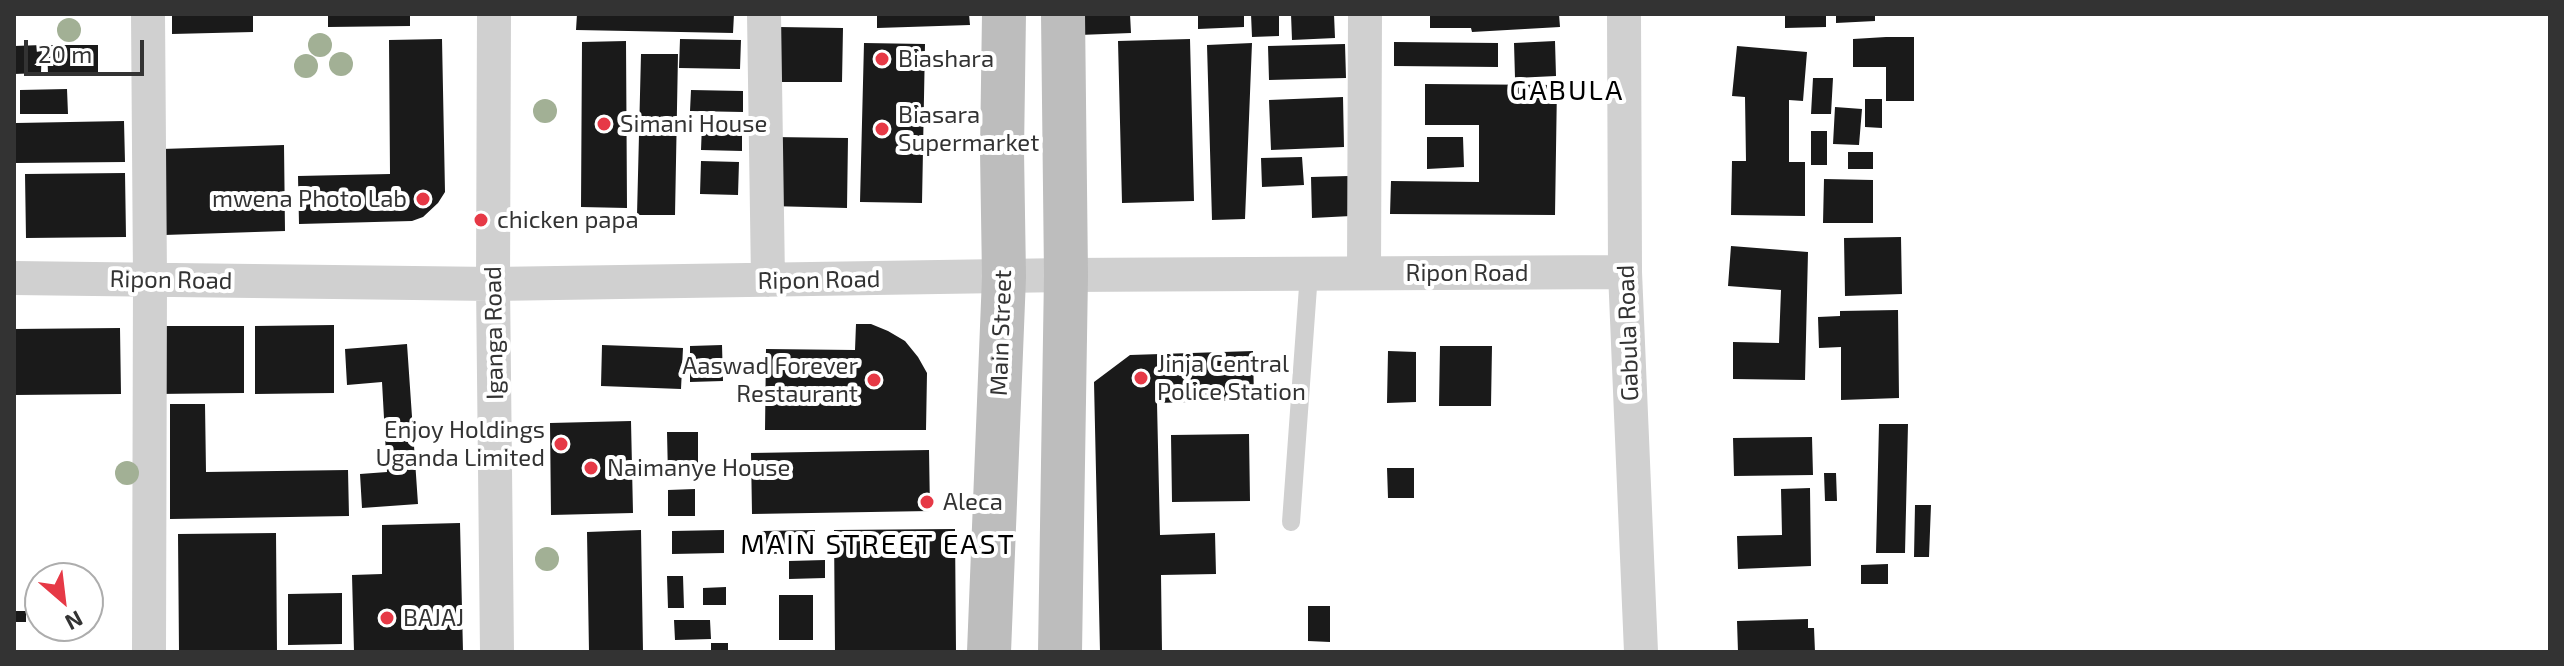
<!DOCTYPE html>
<style>
body{margin:0}
#map{position:relative;width:2564px;height:666px;overflow:hidden;background:#fff;font-family:"Exo 2",sans-serif}
canvas{display:block}
.frame{position:absolute;inset:0;border:16px solid #333;pointer-events:none}
.north{position:absolute;left:24px;top:562px;width:80px;height:80px;box-sizing:border-box;background:#fff;border:2px solid #adadad;border-radius:50%;rotate:152deg;font-size:22px;font-weight:700;line-height:32px;text-align:center;color:#333}
.north::after{content:'';display:block;margin:auto;width:28px;height:36px;background:#e63946;clip-path:polygon(50% 0,100% 100%,50% 72%,0 100%)}
.scale{position:absolute;left:24px;top:40px;width:120px;height:36px;box-sizing:border-box;border:4px solid #333;border-top:0;padding-left:10px;font-size:24px;line-height:28px;white-space:nowrap;color:#333;-webkit-text-stroke:6px #fff;paint-order:stroke}
</style>
<div id="map">
<canvas width="2564" height="666"></canvas>
<div class="frame"></div>
<div class="north">N</div>
<div class="scale">20 m</div>
</div>
<script>
const ctx = document.querySelector('canvas').getContext('2d');
ctx.lineJoin = 'round';
function fillPath(path, color) {
  ctx.fillStyle = color;
  ctx.fill(path, 'evenodd');
}
function shape(rows) {
  const path = new Path2D();
  for (const r of rows) {
    path.moveTo(r[0], r[1]);
    for (let i = 2; i < r.length; i += 2) path.lineTo(r[i], r[i + 1]);
  }
  return path;
}
function trace(path, color, width, dash) {
  ctx.strokeStyle = color;
  ctx.lineWidth = width;
  ctx.lineCap = dash ? 'butt' : 'round';
  ctx.setLineDash(dash || []);
  ctx.stroke(path);
}
function write(font, color, halo, rows, align = 'center') {
  ctx.font = font + ' "Exo 2",sans-serif';
  ctx.lineWidth = 8;
  ctx.setLineDash([]);
  ctx.textBaseline = 'middle';
  ctx.strokeStyle = halo;
  ctx.fillStyle = color;
  for (const [text, x, y, turn = 0] of rows) {
    ctx.save();
    ctx.translate(x, y);
    ctx.rotate((+turn || 0) * Math.PI / 180);
    ctx.textAlign = isNaN(turn) ? turn : align;
    if (halo) ctx.strokeText(text, 0, 0);
    ctx.fillText(text, 0, 0);
    ctx.restore();
  }
}
fillPath(shape([
 [172,14,253,14,253,32,172,34],
 [328,14,410,14,410,26,328,27],
 [577,14,734,14,733,33,576,30],
 [877,14,969,14,970,25,877,28],
 [1079,14,1130,14,1131,33,1079,35],
 [1198,14,1244,14,1244,27,1198,29],
 [1251,14,1279,14,1279,36,1252,37],
 [1291,14,1334,14,1335,38,1292,40],
 [1430,14,1559,14,1560,27,1472,32,1471,28,1430,28],
 [1785,14,1826,14,1826,27,1785,28],
 [1836,14,1875,14,1875,21,1836,23],
 [779,27,843,28,842,82,778,82],
 [1886,37,1914,37,1914,101,1886,101,1886,67,1853,67,1853,39],
 [442,39,445,192,438,203,423,217,412,221,299,224,298,176,390,174,389,40],
 [680,39,741,40,740,69,679,68],
 [1190,39,1194,201,1122,203,1118,41],
 [626,41,627,208,581,207,582,42],
 [1555,41,1556,76,1515,78,1514,43],
 [1394,42,1498,43,1498,67,1394,66],
 [864,43,925,44,922,203,860,202],
 [1252,43,1245,219,1212,220,1207,45],
 [1345,44,1346,78,1269,80,1268,46],
 [42,45,41,73,14,74,14,46],
 [47,45,98,45,98,74,48,74],
 [1737,46,1807,52,1803,101,1789,100,1789,162,1805,162,1805,216,1731,215,1732,161,1746,161,1745,97,1732,96],
 [641,54,678,54,675,215,637,215],
 [1813,78,1833,78,1831,114,1811,114],
 [1425,84,1557,85,1555,215,1390,214,1391,181,1479,182,1479,125,1425,125],
 [67,89,68,114,20,114,20,90],
 [691,90,743,91,743,112,690,111],
 [1343,97,1344,147,1271,150,1269,100],
 [1865,99,1882,99,1882,128,1865,127],
 [1835,107,1862,109,1859,145,1833,144],
 [124,121,125,162,16,163,16,123],
 [702,124,742,125,742,151,701,150],
 [1811,131,1827,131,1827,165,1811,165],
 [772,137,848,138,847,208,770,206],
 [1427,137,1463,137,1464,167,1427,169],
 [284,145,285,231,164,235,162,149],
 [1848,152,1873,152,1873,169,1848,169],
 [1302,157,1304,185,1262,187,1261,158],
 [701,161,739,162,738,195,700,194],
 [125,173,126,237,26,238,25,174],
 [1349,176,1351,216,1312,218,1311,177],
 [1824,179,1873,180,1873,223,1823,223],
 [1901,237,1902,294,1845,296,1844,238],
 [1731,246,1808,252,1805,380,1733,379,1733,342,1779,343,1781,290,1728,286],
 [1898,310,1899,398,1841,400,1841,347,1819,348,1818,317,1840,316,1840,311],
 [856,324,871,324,888,331,905,341,918,357,927,373,926,430,765,430,766,349,855,350],
 [334,325,334,393,255,394,255,326],
 [155,326,244,326,244,393,156,394],
 [120,328,121,394,14,395,14,329],
 [407,344,418,504,362,508,360,474,387,472,382,382,347,385,345,349],
 [602,345,683,348,681,389,601,386],
 [722,345,723,381,690,382,690,346],
 [1440,346,1492,346,1491,406,1439,406],
 [1253,351,1254,400,1157,403,1160,535,1215,533,1216,574,1161,575,1162,652,1100,652,1094,382,1130,355],
 [1388,351,1416,352,1416,402,1387,403],
 [170,404,205,404,206,472,348,470,349,516,170,519],
 [631,421,633,513,551,515,550,423],
 [1879,424,1908,424,1905,553,1876,553],
 [667,432,698,432,698,476,668,476],
 [1249,434,1250,501,1172,502,1171,435],
 [1812,437,1813,475,1734,476,1733,438],
 [929,450,930,511,752,514,751,453],
 [1387,468,1414,468,1414,498,1388,498],
 [1824,473,1836,473,1837,501,1825,501],
 [1810,488,1811,566,1738,569,1737,536,1782,535,1781,489],
 [695,489,695,516,668,516,668,490],
 [1915,505,1931,505,1929,557,1914,557],
 [460,523,463,652,354,652,352,575,382,574,382,525],
 [955,529,956,652,835,652,834,530],
 [641,530,643,652,589,652,587,532],
 [724,530,724,553,672,554,672,531],
 [815,530,815,553,762,554,762,531],
 [276,533,277,652,179,652,178,534],
 [825,560,825,578,789,579,789,561],
 [1888,564,1888,584,1861,584,1861,565],
 [667,576,683,576,684,608,668,608],
 [726,587,726,605,703,605,703,588],
 [342,593,342,644,288,645,288,594],
 [779,595,813,595,813,640,779,640],
 [1308,606,1330,606,1330,642,1308,641],
 [14,611,26,611,26,622,14,622],
 [1808,619,1808,628,1814,628,1815,652,1738,652,1737,621],
 [674,620,710,620,711,639,675,640],
 [711,643,728,643,728,652,711,652]
]), '#1a1a1a');
trace(shape([
 [1291,522,1309,273]
]), '#d0d0d0', 18);
trace(shape([
 [148,14,150,279,149,652],
 [494,14,493,284,497,652],
 [764,14,768,280],
 [1624,14,1625,272,1641,652],
 [1364,273,1365,14],
 [14,278,493,284,1066,275,1625,272]
]), '#d0d0d0', 34);
trace(shape([
 [989,652,1004,277,1002,151,1004,14],
 [1060,652,1066,275,1063,14]
]), '#bdbdbd', 44);
ctx.fillStyle = '#a2b095';
for (const [x, y] of [
 [69,30],
 [320,45],
 [341,64],
 [306,66],
 [545,111],
 [127,473],
 [547,559]
]) {
  ctx.beginPath();
  ctx.arc(x, y, 12, 0, 2 * Math.PI);
  ctx.fill();
}
for (const [x, y, r, color] of [
 [882,59,8,"#e63946"],
 [604,124,8,"#e63946"],
 [882,129,8,"#e63946"],
 [423,199,8,"#e63946"],
 [481,220,8,"#e63946"],
 [1141,378,8,"#e63946"],
 [874,380,8,"#e63946"],
 [561,444,8,"#e63946"],
 [591,468,8,"#e63946"],
 [927,502,8,"#e63946"],
 [387,618,8,"#e63946"]
]) {
  const dot = new Path2D();
  dot.arc(x, y, r, 0, 2 * Math.PI);
  ctx.fillStyle = color;
  ctx.fill(dot);
  trace(dot, '#fff', 3);
}
write('24px', '#333', '#fff', [
 ["Biashara",898,59],
 ["Biasara",898,115],
 ["Supermarket",898,143],
 ["Simani House",620,124],
 ["mwena Photo Lab",407,199,"right"],
 ["chicken papa",497,220],
 ["Jinja Central",1157,364],
 ["Police Station",1157,392],
 ["Aaswad Forever",858,366,"right"],
 ["Restaurant",858,394,"right"],
 ["Enjoy Holdings",545,430,"right"],
 ["Uganda Limited",545,458,"right"],
 ["Naimanye House",607,468],
 ["Aleca",943,502],
 ["BAJAJ",403,618]
], 'left');
write('24px', '#333', '#fff', [
 ["Ripon Road",1467,273],
 ["Ripon Road",171,280,1],
 ["Ripon Road",819,280,-1],
 ["Iganga Road",494,333,-91],
 ["Main Street",1001,333,-88],
 ["Gabula Road",1628,333,-92]
]);
ctx.letterSpacing = '2px';
write('28px', '#000', '#fff', [
 ["GABULA",1567,91],
 ["MAIN STREET EAST",878,545]
]);
ctx.letterSpacing = '0px';
</script>
